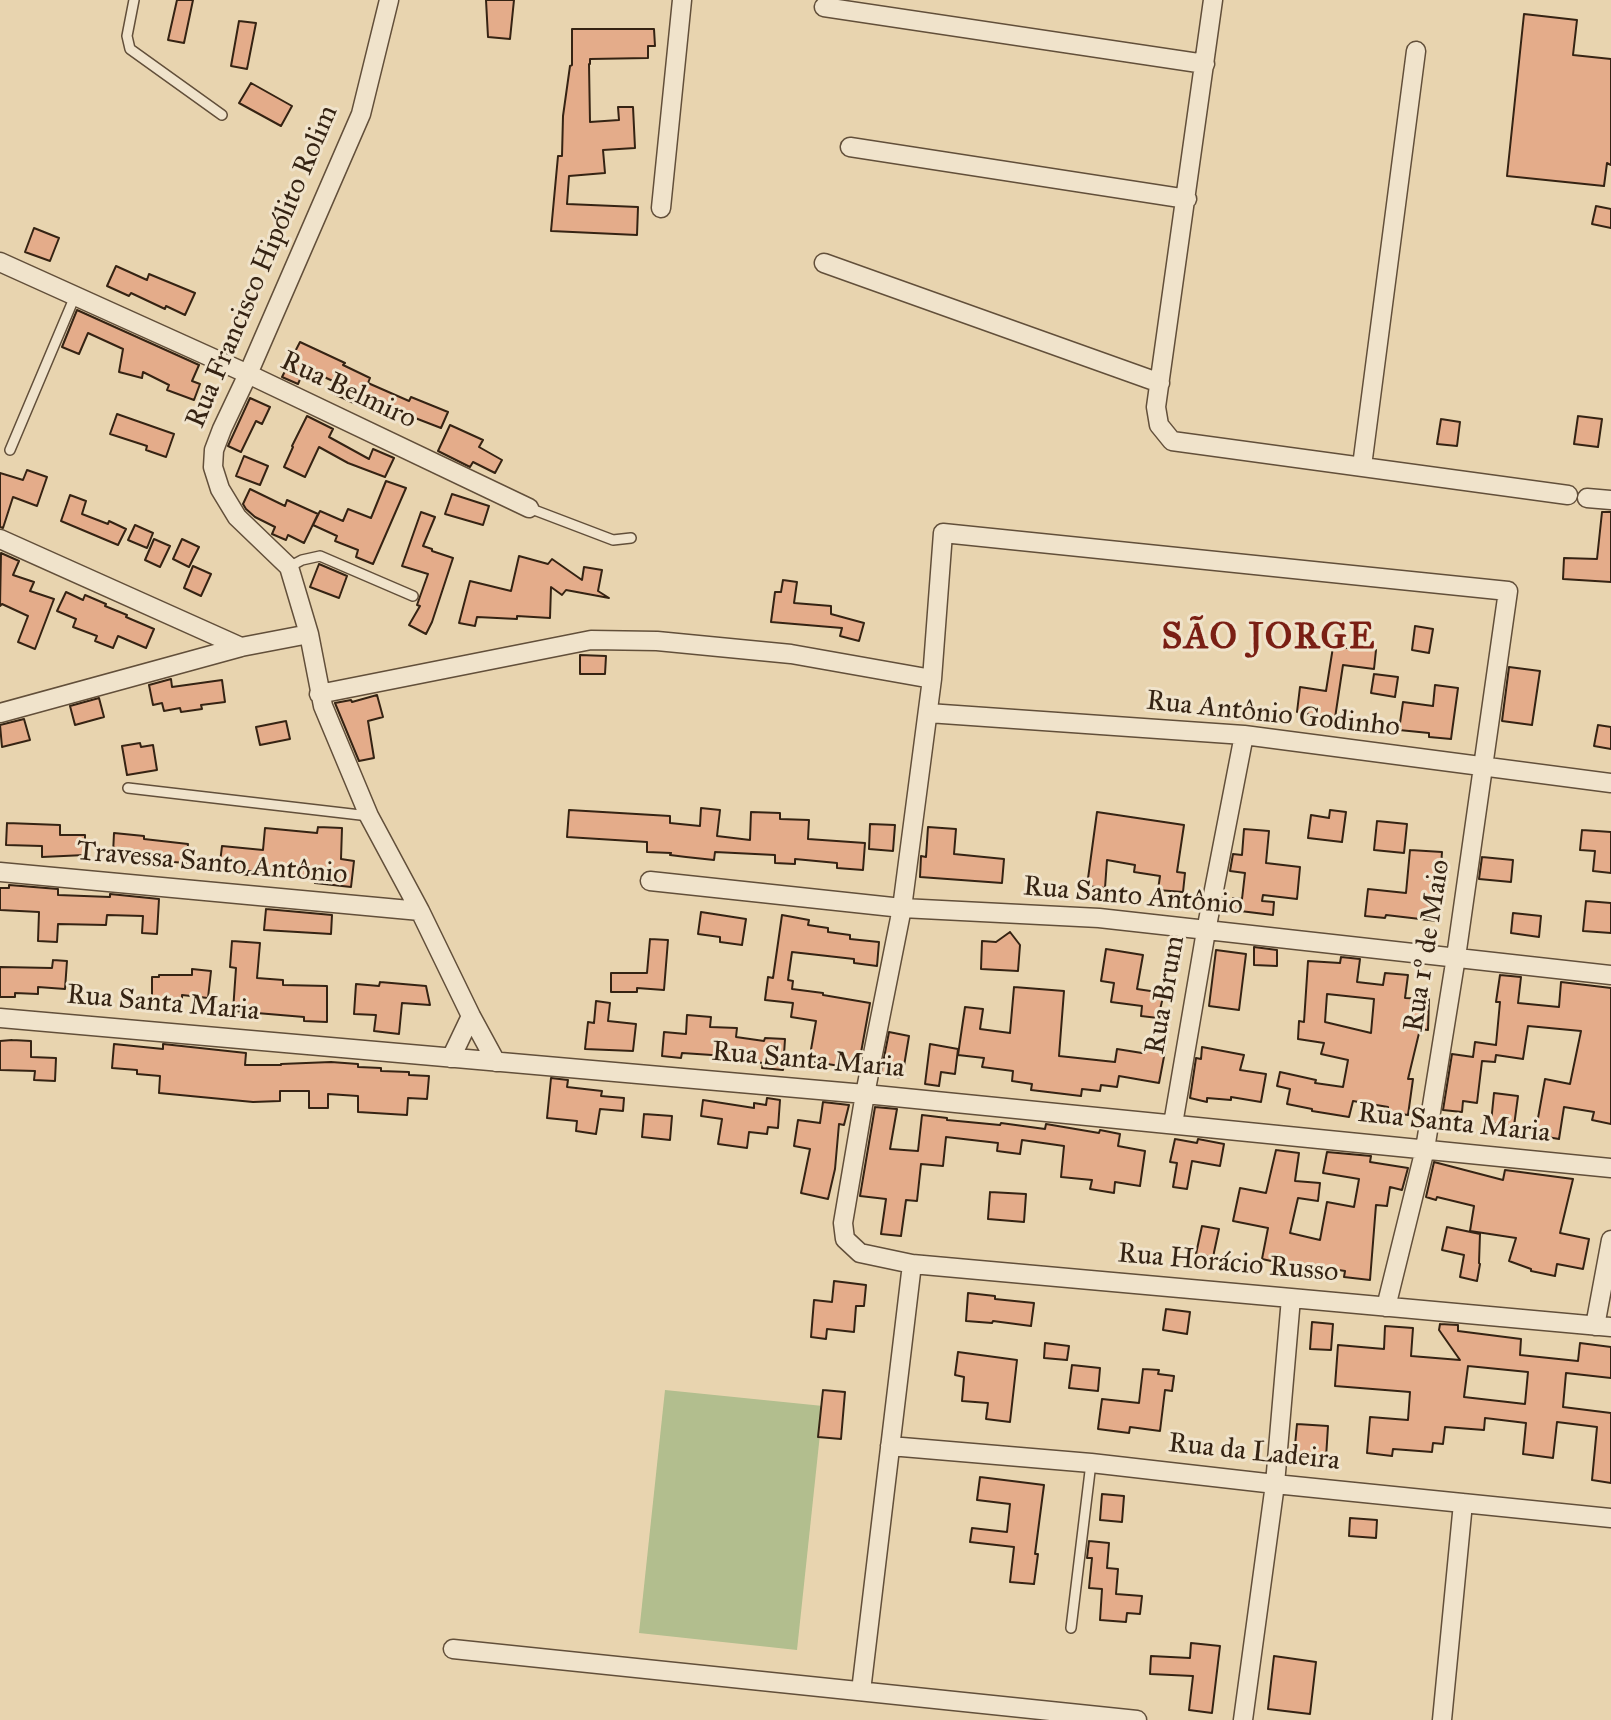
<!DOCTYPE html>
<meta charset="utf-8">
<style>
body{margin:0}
canvas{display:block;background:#e8d4af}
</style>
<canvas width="1611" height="1720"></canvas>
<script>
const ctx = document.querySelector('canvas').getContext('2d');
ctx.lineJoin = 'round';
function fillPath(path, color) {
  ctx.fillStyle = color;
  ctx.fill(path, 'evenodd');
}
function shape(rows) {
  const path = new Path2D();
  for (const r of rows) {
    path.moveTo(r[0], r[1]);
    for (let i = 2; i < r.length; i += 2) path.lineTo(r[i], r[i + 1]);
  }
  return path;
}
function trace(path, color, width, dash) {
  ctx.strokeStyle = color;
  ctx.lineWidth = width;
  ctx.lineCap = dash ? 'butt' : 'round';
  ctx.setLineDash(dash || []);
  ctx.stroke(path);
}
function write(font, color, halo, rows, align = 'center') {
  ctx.font = font + ' "IM FELL Great Primer",serif';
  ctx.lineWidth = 6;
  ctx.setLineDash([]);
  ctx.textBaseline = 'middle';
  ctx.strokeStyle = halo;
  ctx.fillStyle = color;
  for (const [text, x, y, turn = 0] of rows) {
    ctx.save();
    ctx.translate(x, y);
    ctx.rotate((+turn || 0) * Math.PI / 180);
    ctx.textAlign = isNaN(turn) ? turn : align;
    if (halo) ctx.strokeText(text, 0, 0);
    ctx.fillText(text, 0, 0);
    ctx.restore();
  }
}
fillPath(shape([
 [665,1390,823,1406,797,1650,639,1633]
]), '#b2be8e');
const building = shape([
 [177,0,193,0,184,43,168,40,177,0],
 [486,0,514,0,510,39,488,37,486,0],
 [1524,14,1577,20,1573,55,1611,59,1611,165,1607,163,1604,186,1507,176,1524,14],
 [239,21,256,23,247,69,231,66,239,21],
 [572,29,654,29,655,46,648,46,648,58,590,59,590,64,589,64,590,122,619,120,618,107,633,107,635,148,603,150,605,173,569,176,567,204,638,207,637,235,551,231,558,156,562,156,563,116,570,66,572,65,572,29],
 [251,83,292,106,281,126,239,103,251,83],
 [1596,206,1611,209,1611,228,1592,224,1596,206],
 [34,228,59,238,50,261,25,252,34,228],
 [116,266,147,280,149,274,195,293,185,315,166,306,165,309,131,293,129,296,107,286,116,266],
 [77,310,199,365,192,381,200,384,194,400,167,390,169,385,143,372,142,378,119,372,123,349,88,333,79,354,62,347,77,310],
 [300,342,345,363,343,365,370,378,368,383,409,401,411,397,448,412,441,428,384,406,383,408,361,398,358,405,332,393,337,383,305,368,298,384,282,377,300,342],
 [250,398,270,407,262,424,256,421,241,452,228,446,250,398],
 [117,414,174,434,166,457,146,450,147,446,110,434,117,414],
 [307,416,333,429,329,437,369,459,373,449,394,458,385,477,348,463,319,447,305,477,284,467,293,447,292,446,307,416],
 [1578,416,1602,419,1598,447,1574,444,1578,416],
 [1441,419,1460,422,1457,446,1437,444,1441,419],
 [450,425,483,440,479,447,502,460,495,473,473,462,470,467,438,451,450,425],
 [244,456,268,466,260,485,236,476,244,456],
 [27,470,47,477,37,506,13,497,3,528,0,527,0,473,23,480,27,470],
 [386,481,406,488,373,564,356,557,358,550,335,541,337,536,313,525,320,511,343,521,348,509,371,518,386,481],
 [250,489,285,506,287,500,318,514,304,543,288,535,286,540,272,534,275,527,255,517,246,509,243,504,250,489],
 [452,494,489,506,483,525,445,514,452,494],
 [70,495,86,501,82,514,108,524,109,521,126,529,118,545,61,521,70,495],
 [421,512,435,517,423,546,432,549,432,551,453,558,432,622,426,634,409,625,420,606,417,605,428,574,402,566,421,512],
 [1602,512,1611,512,1611,582,1563,579,1564,558,1597,559,1602,512],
 [135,525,153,533,147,548,128,540,135,525],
 [154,539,170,546,160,567,145,560,154,539],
 [182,539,199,547,189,567,173,559,182,539],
 [1,553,19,561,13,575,34,582,30,591,54,599,35,649,18,642,28,616,2,604,0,606,1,553],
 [519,556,548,564,552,559,582,580,584,567,602,570,598,591,609,598,566,590,562,595,551,587,550,618,517,616,517,619,477,617,475,626,459,623,470,581,511,591,519,556],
 [319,564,347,576,339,598,310,587,319,564],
 [193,566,211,574,201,596,184,588,193,566],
 [783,580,797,582,794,603,831,606,831,614,864,623,859,641,840,636,842,628,771,622,775,592,781,592,783,580],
 [66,592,83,600,85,595,106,604,105,606,127,615,126,617,154,629,146,648,118,636,113,648,95,641,97,636,73,627,76,619,57,611,66,592],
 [1415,626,1433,629,1429,653,1412,650,1415,626],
 [1333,647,1376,650,1374,669,1343,665,1335,718,1297,712,1300,687,1326,691,1333,647],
 [580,655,606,656,605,674,580,674,580,655],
 [1509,667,1540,671,1532,725,1502,721,1509,667],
 [1374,674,1398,677,1395,697,1371,693,1374,674],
 [171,679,172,687,222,680,225,702,201,705,202,709,181,712,180,708,164,711,162,703,153,705,149,685,171,679],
 [1435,685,1458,688,1451,739,1429,737,1429,733,1399,730,1403,702,1433,706,1435,685],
 [377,695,383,717,368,721,374,758,359,761,335,703,351,700,352,702,377,695],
 [99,698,104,717,75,725,70,706,99,698],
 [24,719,30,740,2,747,0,725,24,719],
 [286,721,290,739,260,745,256,727,286,721],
 [1598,725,1611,727,1611,749,1594,746,1598,725],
 [140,743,141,747,153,745,157,770,127,775,122,746,140,743],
 [701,808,720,810,717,836,750,840,751,812,780,813,780,819,809,820,808,839,865,843,863,870,837,868,837,863,795,859,795,864,775,863,775,855,715,852,714,860,686,857,670,855,671,853,647,852,647,842,567,837,569,810,670,816,670,823,700,826,701,808],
 [1330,810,1346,812,1342,842,1308,838,1311,815,1329,818,1330,810],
 [1097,812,1184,825,1177,872,1185,873,1183,892,1158,890,1160,876,1134,872,1135,865,1107,860,1105,888,1087,886,1097,812],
 [1377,821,1407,824,1404,853,1374,850,1377,821],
 [7,823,60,825,60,835,85,835,85,855,42,857,42,846,6,845,7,823],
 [870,824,895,825,893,851,869,849,870,824],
 [318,827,342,828,341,859,354,861,351,887,315,883,315,878,248,871,248,875,219,871,222,846,263,850,265,828,317,833,318,827],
 [928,827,956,829,954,854,1004,859,1002,883,920,877,921,856,926,857,928,827],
 [1244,829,1269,831,1266,863,1300,867,1297,899,1263,895,1262,901,1274,902,1273,915,1232,910,1233,898,1242,899,1245,873,1230,871,1233,854,1242,855,1244,829],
 [1582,830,1611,832,1611,873,1593,871,1595,851,1580,850,1582,830],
 [114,833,144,836,144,839,188,844,186,863,161,861,162,857,113,854,114,833],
 [1410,850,1442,852,1437,921,1386,915,1385,918,1365,916,1368,889,1406,893,1410,850],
 [1482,857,1513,860,1511,882,1479,879,1482,857],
 [9,885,58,889,58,895,110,897,110,894,159,899,157,934,142,933,143,916,107,915,106,925,58,924,57,942,38,941,39,912,0,910,0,888,9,888,9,885],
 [1586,901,1611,903,1611,933,1583,931,1586,901],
 [266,909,332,915,331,934,264,930,266,909],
 [701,912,746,919,742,945,720,942,720,937,698,934,701,912],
 [1513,913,1541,916,1539,937,1511,933,1513,913],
 [782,915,809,920,808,925,828,928,828,932,850,935,850,939,879,942,877,966,854,963,854,959,792,952,788,980,793,981,792,989,823,993,823,995,870,1003,858,1069,809,1061,816,1021,791,1017,793,1003,765,1000,768,977,773,978,782,915],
 [1010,932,1020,945,1018,971,981,969,982,941,996,942,1010,932],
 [650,939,668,940,664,990,637,988,637,992,611,992,611,973,647,973,650,939],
 [232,941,260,943,257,978,283,980,283,985,327,986,327,1022,304,1021,304,1017,233,1011,236,968,230,967,232,941],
 [1254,947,1277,950,1277,966,1254,965,1254,947],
 [1106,949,1143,955,1137,989,1164,993,1158,1018,1141,1016,1142,1006,1111,1002,1114,983,1101,981,1106,949],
 [1216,950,1246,954,1239,1010,1209,1006,1216,950],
 [1341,957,1360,959,1357,982,1383,985,1385,973,1408,975,1405,998,1429,999,1428,1030,1420,1029,1408,1079,1413,1079,1408,1115,1388,1112,1388,1107,1353,1101,1349,1117,1312,1111,1312,1109,1287,1104,1290,1089,1277,1086,1280,1072,1316,1080,1315,1083,1343,1087,1348,1060,1321,1054,1324,1043,1298,1039,1299,1021,1304,1022,1308,961,1340,963,1341,957],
 [1327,994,1374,999,1371,1033,1325,1022,1327,994],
 [53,960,67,961,65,989,38,987,38,994,15,993,15,997,0,997,0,967,52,968,53,960],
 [192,969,211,971,208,998,182,995,182,999,167,999,167,1005,152,1004,152,977,159,977,159,975,192,975,192,969],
 [1500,975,1521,977,1518,1003,1559,1007,1561,982,1611,988,1611,1124,1592,1120,1594,1112,1564,1107,1559,1139,1535,1135,1545,1079,1570,1084,1581,1031,1528,1026,1523,1059,1496,1055,1495,1062,1482,1061,1477,1103,1463,1101,1462,1112,1443,1110,1452,1054,1473,1057,1475,1042,1496,1045,1500,1002,1496,1002,1500,975],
 [380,982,426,986,430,1005,402,1003,399,1034,374,1031,376,1015,354,1014,356,984,379,986,380,982],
 [1014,987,1064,991,1059,1056,1115,1062,1117,1049,1142,1053,1144,1043,1166,1046,1159,1083,1119,1076,1117,1087,1101,1085,1100,1091,1082,1089,1081,1096,1031,1090,1032,1084,1012,1081,1013,1071,982,1067,984,1058,958,1055,965,1007,983,1009,980,1029,1010,1033,1014,987],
 [596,1001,610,1003,608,1021,636,1024,633,1051,585,1049,588,1022,594,1023,596,1001],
 [687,1015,711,1017,710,1027,737,1028,736,1037,764,1041,765,1038,785,1039,783,1070,762,1068,763,1063,712,1057,712,1055,682,1053,681,1058,662,1056,664,1032,686,1034,687,1015],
 [889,1032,909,1036,902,1078,883,1075,881,1073,889,1032],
 [12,1040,31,1041,31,1057,56,1058,55,1081,34,1080,35,1071,0,1070,0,1041,12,1040],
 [114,1044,163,1049,163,1044,246,1053,245,1065,281,1065,281,1064,331,1062,358,1064,358,1067,381,1068,381,1071,409,1072,409,1075,429,1076,427,1099,408,1098,407,1115,358,1112,358,1096,328,1094,328,1108,309,1108,309,1091,280,1091,280,1101,253,1102,159,1093,160,1076,137,1074,137,1070,112,1068,114,1044],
 [930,1044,958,1049,955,1074,941,1072,939,1086,925,1084,930,1044],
 [1202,1047,1244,1055,1240,1070,1266,1074,1261,1102,1231,1097,1231,1100,1207,1098,1207,1102,1190,1098,1196,1058,1201,1059,1202,1047],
 [551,1078,568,1080,567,1087,602,1091,601,1096,624,1098,623,1111,600,1109,596,1134,576,1131,577,1121,547,1118,551,1078],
 [1494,1093,1518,1096,1514,1126,1491,1123,1494,1093],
 [767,1098,780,1100,778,1128,768,1127,767,1134,749,1132,747,1148,718,1144,722,1119,701,1116,703,1100,754,1108,754,1103,766,1105,767,1098],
 [823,1102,849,1105,844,1125,839,1124,835,1169,828,1199,801,1193,810,1149,794,1146,798,1120,820,1123,823,1102],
 [875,1107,897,1109,890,1149,918,1151,922,1115,947,1118,947,1120,1000,1125,1001,1123,1045,1129,1046,1124,1099,1133,1100,1130,1120,1134,1118,1146,1145,1151,1140,1186,1115,1182,1114,1193,1090,1189,1092,1180,1061,1177,1064,1146,1022,1140,1020,1154,997,1151,998,1143,946,1137,943,1166,921,1164,917,1201,906,1200,901,1236,881,1234,886,1199,860,1196,875,1107],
 [644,1114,672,1116,670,1140,642,1137,644,1114],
 [1175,1139,1197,1143,1198,1139,1224,1144,1220,1166,1192,1161,1187,1189,1173,1187,1177,1163,1170,1162,1175,1139],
 [1276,1150,1299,1153,1295,1181,1320,1183,1318,1201,1298,1198,1290,1233,1320,1240,1327,1202,1354,1207,1359,1179,1323,1173,1327,1152,1371,1156,1370,1162,1408,1168,1402,1190,1390,1187,1387,1206,1376,1205,1370,1280,1344,1277,1345,1271,1313,1266,1312,1270,1262,1259,1268,1228,1233,1221,1240,1188,1266,1193,1276,1150],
 [1434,1162,1503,1180,1505,1170,1573,1179,1560,1233,1589,1239,1583,1269,1557,1264,1555,1276,1531,1271,1531,1269,1509,1261,1516,1238,1470,1231,1474,1206,1437,1197,1436,1200,1426,1197,1434,1162],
 [990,1192,1026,1194,1024,1222,988,1219,990,1192],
 [1202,1226,1219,1229,1213,1257,1196,1254,1202,1226],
 [1447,1227,1480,1234,1479,1263,1480,1264,1477,1281,1460,1277,1464,1255,1442,1250,1447,1227],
 [834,1281,866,1285,864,1306,856,1306,854,1332,827,1329,826,1339,811,1337,814,1300,832,1302,834,1281],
 [968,1293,995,1296,995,1299,1034,1303,1031,1326,993,1321,992,1323,966,1321,968,1293],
 [1166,1309,1190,1312,1187,1334,1163,1330,1166,1309],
 [1312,1322,1333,1324,1331,1350,1310,1349,1312,1322],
 [1440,1324,1458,1325,1458,1331,1521,1339,1520,1355,1578,1361,1580,1343,1611,1347,1611,1378,1566,1373,1563,1407,1611,1413,1611,1483,1592,1480,1597,1427,1557,1422,1553,1458,1523,1454,1526,1423,1485,1418,1484,1430,1445,1427,1443,1444,1433,1443,1432,1452,1393,1449,1392,1456,1367,1453,1370,1417,1408,1420,1410,1392,1335,1386,1338,1345,1384,1349,1385,1326,1413,1328,1411,1356,1460,1360,1439,1330,1440,1324],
 [1468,1366,1528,1372,1525,1404,1464,1397,1468,1366],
 [1045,1343,1069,1346,1067,1360,1044,1358,1045,1343],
 [958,1352,1017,1360,1010,1422,986,1419,988,1403,962,1401,964,1377,955,1375,958,1352],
 [1072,1365,1100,1368,1098,1391,1069,1388,1072,1365],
 [1143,1369,1159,1370,1158,1374,1174,1376,1172,1391,1165,1390,1160,1431,1130,1427,1129,1433,1098,1429,1102,1399,1139,1403,1143,1369],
 [823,1390,845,1392,841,1439,818,1437,823,1390],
 [1297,1424,1328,1426,1326,1458,1294,1456,1297,1424],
 [980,1477,1044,1485,1035,1554,1038,1554,1034,1584,1010,1582,1014,1547,970,1542,972,1528,1007,1532,1010,1504,977,1500,980,1477],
 [1102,1494,1124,1496,1122,1522,1100,1520,1102,1494],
 [1350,1518,1377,1520,1376,1538,1349,1536,1350,1518],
 [1089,1541,1109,1543,1107,1568,1118,1569,1116,1594,1142,1596,1140,1614,1127,1613,1126,1622,1100,1620,1102,1589,1089,1588,1092,1558,1087,1558,1089,1541],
 [1191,1643,1220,1646,1212,1713,1189,1710,1193,1676,1150,1674,1151,1656,1190,1658,1191,1643],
 [1274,1656,1316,1662,1310,1714,1268,1709,1274,1656]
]);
fillPath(building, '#e4ac8a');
trace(building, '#352313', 2);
const service = shape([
 [134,0,127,36,130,49,222,115],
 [10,450,75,296],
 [529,508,613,540,631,538],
 [289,567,302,560,320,556,413,596],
 [128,788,369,816],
 [1071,1628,1091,1463]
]);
const minor = shape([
 [389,0,361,114,248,374,222,429,214,450,213,467,220,489,237,517,289,567,309,634,323,706,369,816,420,911,471,1016,496,1062],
 [1213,0,1156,407,1159,425,1172,441,1568,495],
 [824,7,1205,64],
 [850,147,1187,199],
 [661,208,682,0],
 [0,262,248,374,529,508],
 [824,263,1160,383],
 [1362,466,1416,51],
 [1587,498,1611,500],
 [0,539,241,647],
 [319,694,591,640,657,641,791,654,932,679],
 [0,713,241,647,309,634],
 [928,713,1244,735,1611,783],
 [0,872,420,911],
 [650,881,902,908,1099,918,1611,975],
 [0,1018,865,1094,1611,1168],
 [451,1058,471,1016],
 [1173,1124,1206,931,1244,735],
 [1386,1307,1425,1149,1456,957,1508,591,943,533,932,679,902,908,865,1094,843,1223,845,1239,860,1253,912,1264,1291,1298,1611,1327],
 [1595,1326,1611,1240],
 [890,1446,1091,1463,1275,1484,1611,1518],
 [453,1649,1137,1720],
 [861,1691,912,1264],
 [1243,1720,1275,1484,1291,1298],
 [1442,1720,1463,1503]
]);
trace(service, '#624f3a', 12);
trace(minor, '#624f3a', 21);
trace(service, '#f0e3cb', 9);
trace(minor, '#f0e3cb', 18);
write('28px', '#352313', '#f0e3cb', [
 ["Rua Francisco Hipólito Rolim",263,267,-67],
 ["Rua Belmiro",348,391,25],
 ["Rua Antônio Godinho",1273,715,6],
 ["Travessa Santo Antônio",212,864,5],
 ["Rua Santo Antônio",1133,897,5],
 ["Rua 1º de Maio",1428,946,-81],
 ["Rua Brum",1166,995,-80],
 ["Rua Santa Maria",163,1004,5],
 ["Rua Santa Maria",808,1061,5],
 ["Rua Santa Maria",1454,1124,6],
 ["Rua Horácio Russo",1228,1264,5],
 ["Rua da Ladeira",1254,1453,6]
]);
ctx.letterSpacing = '2px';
write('bold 36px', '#7a1f14', '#f0e3cb', [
 ["SÃO JORGE",1269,639]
]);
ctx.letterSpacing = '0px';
</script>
